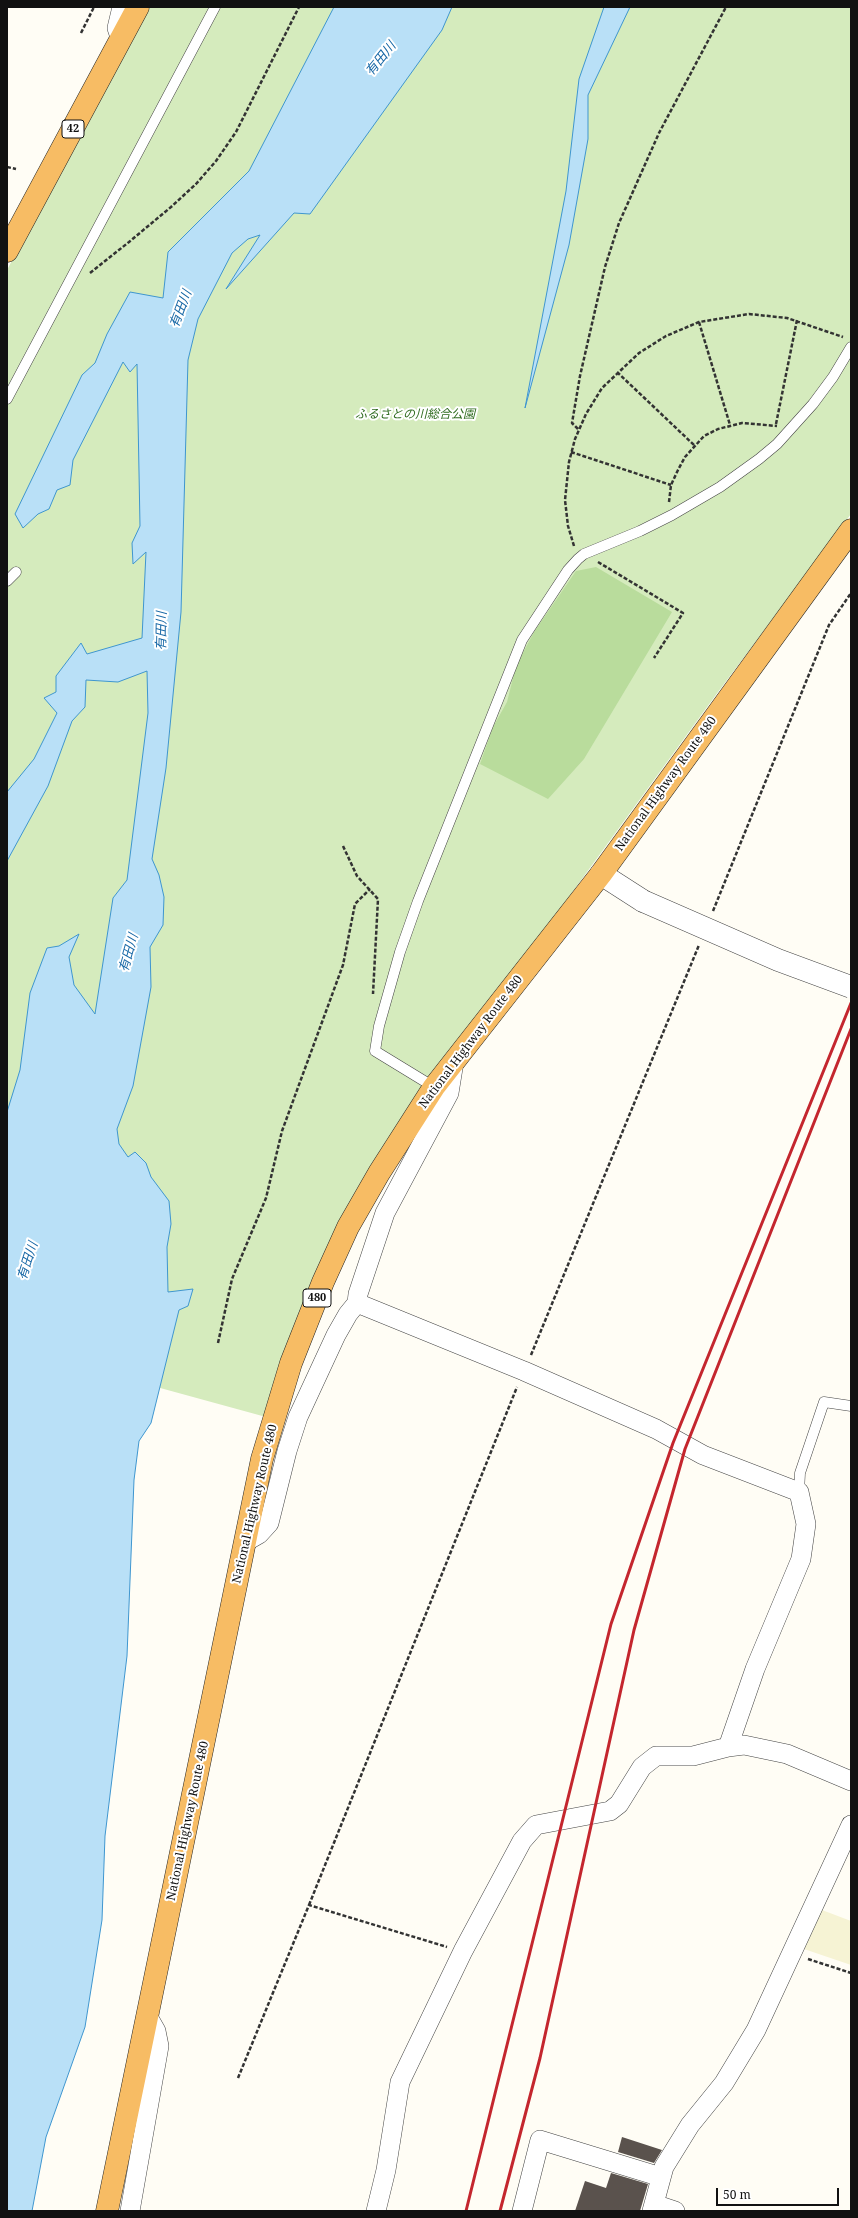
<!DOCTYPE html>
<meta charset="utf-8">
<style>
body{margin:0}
#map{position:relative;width:858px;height:2218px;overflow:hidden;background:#fffdf5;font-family:"Noto Serif",serif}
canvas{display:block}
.frame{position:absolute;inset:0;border:8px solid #111;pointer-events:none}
.scale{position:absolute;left:716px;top:2188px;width:123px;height:18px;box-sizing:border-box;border:2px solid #111;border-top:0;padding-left:5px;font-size:12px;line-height:14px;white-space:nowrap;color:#111;-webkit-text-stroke:3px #fff;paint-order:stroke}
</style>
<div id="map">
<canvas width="858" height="2218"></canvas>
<div class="frame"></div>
<div class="scale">50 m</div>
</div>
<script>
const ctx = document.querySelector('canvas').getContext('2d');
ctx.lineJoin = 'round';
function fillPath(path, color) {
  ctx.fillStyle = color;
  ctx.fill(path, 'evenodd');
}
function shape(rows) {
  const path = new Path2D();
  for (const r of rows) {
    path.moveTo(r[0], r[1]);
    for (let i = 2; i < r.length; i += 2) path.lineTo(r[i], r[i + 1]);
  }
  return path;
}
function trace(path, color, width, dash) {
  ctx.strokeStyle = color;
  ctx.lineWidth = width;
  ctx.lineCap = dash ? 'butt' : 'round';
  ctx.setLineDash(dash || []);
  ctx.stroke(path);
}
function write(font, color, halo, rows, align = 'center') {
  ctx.font = font + ' "Noto Serif","Noto Sans JP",serif';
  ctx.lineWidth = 4;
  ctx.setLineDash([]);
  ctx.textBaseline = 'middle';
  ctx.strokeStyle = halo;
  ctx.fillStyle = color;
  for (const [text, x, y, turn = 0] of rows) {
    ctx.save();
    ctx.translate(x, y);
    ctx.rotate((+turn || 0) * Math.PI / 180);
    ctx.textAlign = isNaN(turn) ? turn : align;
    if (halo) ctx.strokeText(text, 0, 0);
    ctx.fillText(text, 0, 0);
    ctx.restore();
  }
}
fillPath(shape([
 [822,1910,851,1921,851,1965,804,1949]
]), '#f6f3d4');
fillPath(shape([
 [147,7,851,7,851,514,718,692,389,1144,266,1417,7,1346,7,270]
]), '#d5ebbd');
fillPath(shape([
 [596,567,672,612,584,759,548,799,480,764,493,727,507,702,516,666,534,632,576,571]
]), '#b9dc9c');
const water = shape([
 [334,7,452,7,442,30,310,214,294,213,226,289,260,235,248,239,232,253,198,319,188,360,181,612,166,768,152,859,159,875,164,897,163,925,150,947,151,987,133,1086,117,1129,119,1144,128,1157,135,1152,146,1163,151,1177,169,1201,171,1224,167,1247,168,1292,193,1289,188,1306,179,1310,151,1423,139,1441,134,1480,127,1656,105,1836,102,1920,85,2027,46,2137,32,2211,7,2211,7,1112,20,1070,30,993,47,948,59,946,79,934,69,957,74,985,95,1014,113,898,127,880,148,713,147,671,118,682,86,680,85,707,72,721,48,786,7,861,7,792,34,759,57,713,44,698,56,692,56,676,81,643,87,654,142,638,146,552,133,564,132,543,140,526,137,364,130,372,123,362,73,460,70,485,57,490,49,509,38,514,23,528,15,514,82,375,95,363,107,334,130,292,163,298,168,252,249,171,334,7],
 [604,7,630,7,588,95,588,139,569,245,525,408,566,191,579,79,604,7]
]);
fillPath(water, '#b9e0f7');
trace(water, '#3f96cf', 1);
fillPath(shape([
 [622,2137,662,2150,654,2163,618,2152],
 [611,2173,648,2184,640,2211,575,2211,585,2181,606,2188]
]), '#5a524d');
const service = shape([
 [7,399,215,7],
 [7,581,16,572],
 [434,1087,375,1051,379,1026,400,952,418,901,522,640,568,570,578,559,584,554,640,531,672,515,720,487,759,459,777,444,813,404,833,377,851,347],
 [799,1492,800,1473,824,1402,851,1406]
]);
const minor = shape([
 [121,40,117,28,122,7],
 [454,1062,449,1093,385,1213,358,1294,357,1303,524,1371,656,1429,703,1455,799,1492,806,1524,801,1559,755,1669,728,1747],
 [245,1542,259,1534,269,1523,287,1451,298,1417,336,1335,348,1314,357,1303],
 [654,2204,675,2211],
 [130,2211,159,2046,156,2031,148,2017],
 [376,2211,386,2170,400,2082,463,1951,522,1841,536,1825,610,1811,619,1804,642,1767,656,1756,693,1756,728,1747,744,1745,787,1754,851,1781],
 [522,2211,540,2140,661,2177],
 [652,2211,664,2167,690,2125,724,2083,756,2030,851,1825]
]);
const tertiary = shape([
 [601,874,643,901]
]);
const trunk = shape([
 [7,251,138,7],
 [107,2211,262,1459,291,1363,323,1282,348,1227,379,1173,434,1087,601,874,851,530]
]);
trace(service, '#444', 11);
trace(minor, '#444', 20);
trace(tertiary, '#444', 23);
trace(trunk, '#222', 23);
trace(shape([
 [81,33,94,7],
 [7,167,16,169],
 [90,273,129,242,171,207,196,184,216,161,236,132,299,7],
 [699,322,730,425],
 [617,372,694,445],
 [776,424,797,320],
 [578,429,572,423,580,376,605,267,619,223,659,133,726,7],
 [571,452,671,485],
 [669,502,671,485,678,470,685,457,704,436,718,429,742,423,777,426],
 [574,546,568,526,565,500,569,462,575,439,586,414,602,388,639,353,666,336,699,322,749,314,787,318,843,337],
 [598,562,683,613,654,658],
 [343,846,357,876,378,899,373,994],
 [713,911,829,625,851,593],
 [218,1343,232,1279,266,1198,282,1131,343,965,355,904,370,889],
 [531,1355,699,945],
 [309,1905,517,1387],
 [808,1959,851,1973],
 [238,2078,309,1905,447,1947]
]), '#333', 2.5, [4, 2]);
trace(service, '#fff', 10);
trace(minor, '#fff', 19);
trace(tertiary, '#fff', 22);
trace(trunk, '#f7bc64', 22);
trace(shape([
 [466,2211,611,1624,673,1443,851,1003],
 [500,2211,540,2058,634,1630,685,1449,851,1029]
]), '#c4262e', 3);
const tertiaryBridge = shape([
 [643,901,778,960,851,987]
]);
trace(tertiaryBridge, '#444', 23, []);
trace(tertiaryBridge, '#fff', 22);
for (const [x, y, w] of [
 [73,129,22],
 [317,1298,28]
]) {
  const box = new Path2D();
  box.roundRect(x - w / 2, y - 9, w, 18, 3);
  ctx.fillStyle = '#fff';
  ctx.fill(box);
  trace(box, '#111', 1);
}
write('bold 11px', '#111', null, [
 ["42",73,129],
 ["480",317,1298]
]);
write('italic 12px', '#2f6b1f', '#fff', [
 ["ふるさとの川総合公園",415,415]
]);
write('12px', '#111', '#fff', [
 ["National Highway Route 480",666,784,-54],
 ["National Highway Route 480",471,1042,-53],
 ["National Highway Route 480",255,1504,-77],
 ["National Highway Route 480",188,1821,-78]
]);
write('italic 13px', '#1768a6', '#fff', [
 ["有田川",381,59,-51],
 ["有田川",181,309,-69],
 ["有田川",162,631,-89],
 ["有田川",129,953,-74],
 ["有田川",28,1261,-72]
]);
</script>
